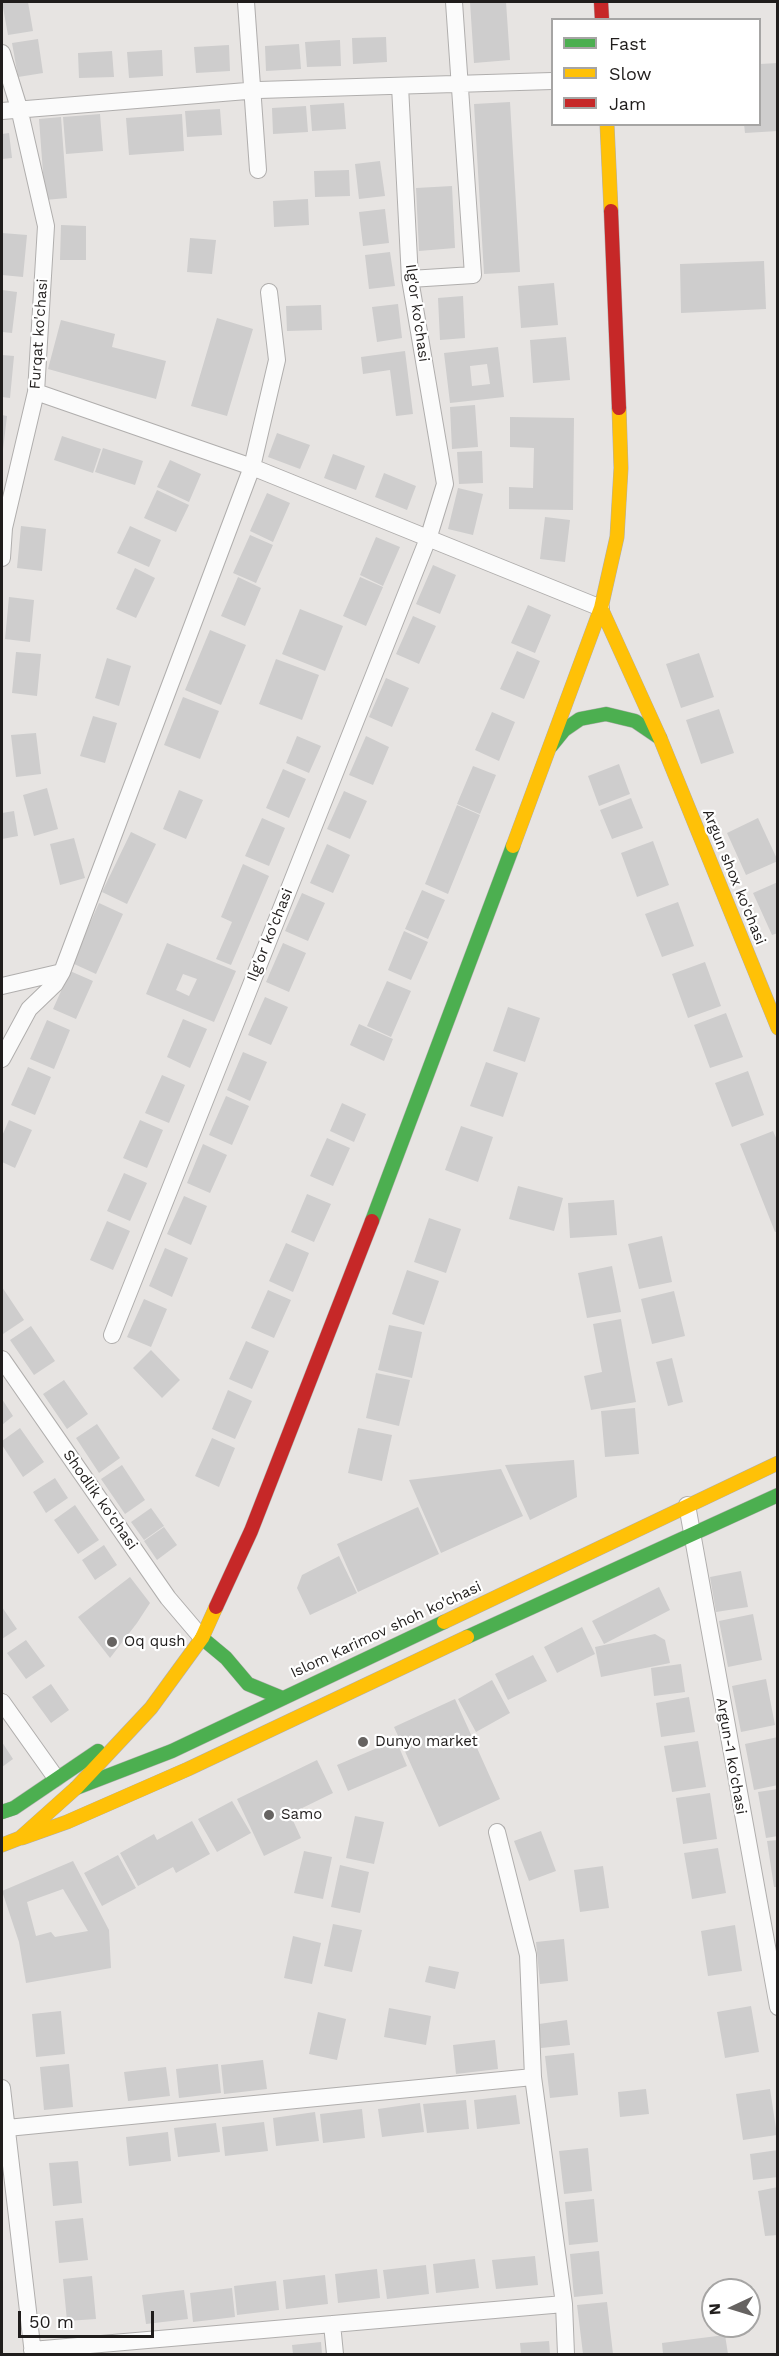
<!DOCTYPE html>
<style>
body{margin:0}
#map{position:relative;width:779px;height:2356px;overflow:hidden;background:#e7e4e2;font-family:"Work Sans",sans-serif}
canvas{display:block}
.frame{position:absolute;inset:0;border:3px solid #201d1c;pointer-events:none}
.legend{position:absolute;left:551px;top:18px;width:210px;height:108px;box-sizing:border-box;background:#fff;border:2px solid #a6a5a4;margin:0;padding:8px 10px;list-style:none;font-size:18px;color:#201d1c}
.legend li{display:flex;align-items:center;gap:12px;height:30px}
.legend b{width:30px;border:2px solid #a6a5a4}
.north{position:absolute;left:701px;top:2278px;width:60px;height:60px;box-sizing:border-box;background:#fff;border:2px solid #a6a5a4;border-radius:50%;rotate:266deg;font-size:16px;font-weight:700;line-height:24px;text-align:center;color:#201d1c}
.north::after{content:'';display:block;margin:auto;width:21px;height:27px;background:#666361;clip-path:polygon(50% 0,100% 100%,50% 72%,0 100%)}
.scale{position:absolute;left:18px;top:2311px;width:136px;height:27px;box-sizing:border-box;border:3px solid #201d1c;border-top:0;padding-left:8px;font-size:18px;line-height:21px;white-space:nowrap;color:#201d1c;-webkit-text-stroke:4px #fff;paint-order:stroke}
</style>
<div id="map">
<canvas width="779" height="2356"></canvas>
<div class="frame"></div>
<ul class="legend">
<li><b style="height:8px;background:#4caf50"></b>Fast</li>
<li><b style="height:8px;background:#ffc107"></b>Slow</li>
<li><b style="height:8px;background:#c62828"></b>Jam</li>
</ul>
<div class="north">N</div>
<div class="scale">50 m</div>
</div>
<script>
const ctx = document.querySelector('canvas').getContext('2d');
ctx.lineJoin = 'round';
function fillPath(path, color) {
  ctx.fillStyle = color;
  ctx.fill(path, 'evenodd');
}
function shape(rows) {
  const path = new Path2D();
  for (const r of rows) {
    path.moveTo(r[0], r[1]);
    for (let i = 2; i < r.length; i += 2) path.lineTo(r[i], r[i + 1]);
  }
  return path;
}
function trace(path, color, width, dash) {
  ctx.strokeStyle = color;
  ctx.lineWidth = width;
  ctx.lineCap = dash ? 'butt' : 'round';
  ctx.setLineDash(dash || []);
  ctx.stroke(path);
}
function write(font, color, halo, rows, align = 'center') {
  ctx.font = font + ' "Work Sans",sans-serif';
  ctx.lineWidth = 4.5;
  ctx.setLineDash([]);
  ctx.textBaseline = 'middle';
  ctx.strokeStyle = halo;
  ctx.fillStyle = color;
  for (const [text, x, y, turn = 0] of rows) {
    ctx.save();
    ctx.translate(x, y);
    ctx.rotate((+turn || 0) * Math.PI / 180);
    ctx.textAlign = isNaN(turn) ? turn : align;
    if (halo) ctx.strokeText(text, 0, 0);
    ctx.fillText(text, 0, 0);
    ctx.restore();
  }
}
fillPath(shape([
 [2,2,28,2,33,31,8,35],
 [470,2,506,2,510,60,474,63],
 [386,37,387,62,353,64,352,38],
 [38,39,43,73,18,77,12,43],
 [340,40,341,66,307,67,305,42],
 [299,44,301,69,266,71,265,46],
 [229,45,230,71,196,73,194,47],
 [162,50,163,76,129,78,127,52],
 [112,51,114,77,79,78,78,53],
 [778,63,778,131,745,133,744,124,760,124,760,64],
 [510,102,520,272,484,274,474,104],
 [344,103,346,129,312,131,310,105],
 [306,106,308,132,273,134,272,108],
 [220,109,222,135,187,137,185,111],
 [100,114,103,151,66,154,63,117],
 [182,114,184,151,129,155,126,118],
 [61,117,67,198,45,200,39,119],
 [9,133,12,158,2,159,2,134],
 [380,161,385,196,359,199,355,164],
 [349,170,350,196,315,197,314,171],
 [452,186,455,248,419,251,416,188],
 [308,199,309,225,274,227,273,201],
 [385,209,389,243,363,246,359,212],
 [61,225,86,226,86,260,60,260],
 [2,233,27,235,23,277,2,275],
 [190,238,216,240,212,274,187,272],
 [390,252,395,286,369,289,365,255],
 [764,261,766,309,681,313,680,264],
 [554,283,558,325,521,328,518,286],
 [2,290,17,292,12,333,2,332],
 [463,296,465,338,440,340,438,298],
 [398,304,402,338,377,342,372,307],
 [321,305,322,330,287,331,286,306],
 [217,318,253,329,227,416,191,406],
 [61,320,115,334,112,347,166,361,156,399,48,369],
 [566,337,570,380,533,383,530,340],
 [498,347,504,397,450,403,444,353],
 [487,364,490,384,472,386,470,366],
 [405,351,413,414,396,416,390,370,363,374,361,357],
 [2,355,14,356,10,398,2,397],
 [475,405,478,447,452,449,450,407],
 [2,415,7,416,3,450,2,450],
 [510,417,574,418,573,510,509,509,509,487,533,488,534,448,510,447],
 [277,433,310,445,300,469,268,457],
 [62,436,101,449,93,473,54,460],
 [103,448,143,461,135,485,95,472],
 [482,451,483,483,459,484,457,452],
 [333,454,365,466,356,490,324,478],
 [170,460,201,474,189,502,157,487],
 [384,473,416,486,407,510,375,497],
 [458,488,483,494,473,535,448,529],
 [157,490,189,505,176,532,144,518],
 [267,493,290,503,273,542,250,531],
 [545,517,570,520,565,562,540,559],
 [21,526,46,529,42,571,17,568],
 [130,526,161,540,149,567,117,553],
 [250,535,273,545,256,583,233,573],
 [376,537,400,547,383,586,360,575],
 [433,565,456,575,440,614,416,604],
 [135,568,155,578,136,618,116,609],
 [238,577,261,588,245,626,221,616],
 [360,577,383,587,366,626,343,616],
 [9,597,34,600,30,642,5,639],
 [528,605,551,615,535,653,511,643],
 [300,609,343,626,325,671,282,654],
 [413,616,436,626,419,664,396,654],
 [210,630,246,645,221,705,185,690],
 [517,651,540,661,524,699,500,689],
 [16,652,41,654,37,696,12,693],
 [699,653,714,697,681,708,666,664],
 [107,658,131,666,119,706,95,698],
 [276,659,319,675,302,720,259,704],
 [386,678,409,688,392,727,369,717],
 [183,697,219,711,200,759,164,745],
 [719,709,734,753,701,764,686,720],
 [492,712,515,722,499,761,475,750],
 [93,716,117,723,105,763,80,756],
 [36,733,41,774,16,777,11,735],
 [297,736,321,746,309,773,286,763],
 [366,736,389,747,373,785,349,775],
 [619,764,630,794,599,806,588,776],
 [473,766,496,775,480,814,457,804],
 [283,769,306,779,289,818,266,808],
 [47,788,58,829,34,836,23,795],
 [179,790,203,800,186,839,163,829],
 [344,791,367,801,350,839,327,829],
 [631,798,643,828,612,839,600,810],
 [457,805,480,815,448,894,425,884],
 [14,811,18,836,2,839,2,813],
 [262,818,285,828,269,866,245,856],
 [758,818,778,861,746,875,727,833],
 [131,832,156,844,127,904,102,892],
 [74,838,85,878,60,885,50,844],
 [653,841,669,885,637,897,621,853],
 [327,844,350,855,333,893,310,883],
 [243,864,269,876,231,965,216,959,232,922,221,917],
 [778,882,778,933,772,935,753,893],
 [422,890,445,900,428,939,405,929],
 [302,893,325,903,308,941,285,931],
 [678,902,694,946,662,957,645,914],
 [99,903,123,914,96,974,72,963],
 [404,931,428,942,411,980,388,970],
 [167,943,236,971,214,1022,146,994],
 [183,974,197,979,189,996,176,990],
 [283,943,306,953,289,992,266,982],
 [705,962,721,1006,688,1018,672,974],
 [70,971,93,981,76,1019,53,1009],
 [387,981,411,991,391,1037,367,1026],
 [265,997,288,1007,271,1045,248,1035],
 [508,1007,540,1018,525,1062,493,1051],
 [726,1013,743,1057,710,1068,694,1025],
 [183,1019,207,1029,190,1068,167,1057],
 [47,1020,70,1030,54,1069,30,1059],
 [359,1024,393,1039,384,1061,350,1045],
 [243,1052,267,1062,250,1101,227,1090],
 [486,1062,518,1073,503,1117,470,1106],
 [28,1067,51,1077,35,1115,11,1105],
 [748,1071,764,1115,732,1127,715,1083],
 [162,1075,185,1085,169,1123,145,1113],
 [226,1096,249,1106,232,1145,209,1135],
 [342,1103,366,1114,354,1142,330,1131],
 [9,1120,32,1130,15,1168,2,1162,2,1136],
 [140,1120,163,1130,147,1168,123,1158],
 [461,1126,493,1137,478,1182,445,1170],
 [773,1131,778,1142,778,1231,775,1232,740,1144],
 [327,1138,350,1148,333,1186,310,1176],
 [203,1144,227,1155,210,1193,187,1183],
 [124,1173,147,1183,130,1221,107,1211],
 [518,1186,563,1198,554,1231,509,1219],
 [307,1194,331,1204,314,1242,291,1232],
 [184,1196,207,1206,191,1245,167,1234],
 [614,1200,617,1235,570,1238,568,1203],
 [429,1218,461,1229,446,1273,414,1262],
 [107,1221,130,1231,113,1270,90,1260],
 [662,1236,672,1282,639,1289,628,1244],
 [286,1243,309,1253,293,1292,269,1281],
 [165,1248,188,1258,172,1297,149,1286],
 [612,1266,621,1312,587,1318,578,1273],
 [407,1270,439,1281,424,1325,392,1314],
 [2,1287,24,1320,3,1334,2,1332],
 [268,1290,291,1300,274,1338,251,1328],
 [674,1291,685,1336,652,1344,641,1299],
 [144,1299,167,1309,151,1347,127,1337],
 [621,1319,636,1402,591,1410,584,1376,602,1372,593,1324],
 [389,1325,422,1332,412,1378,378,1370],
 [31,1326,55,1361,34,1375,10,1340],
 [246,1341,269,1351,252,1389,229,1379],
 [151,1350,180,1380,162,1398,133,1368],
 [672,1358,683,1402,668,1406,656,1362],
 [376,1373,410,1380,399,1426,366,1418],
 [64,1380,88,1414,67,1429,43,1394],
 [228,1390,252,1401,235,1439,212,1429],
 [2,1399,13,1416,2,1425],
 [635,1408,639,1454,605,1457,601,1411],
 [97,1424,120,1458,99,1473,76,1438],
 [20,1428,44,1462,23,1477,2,1445,2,1441],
 [358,1428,392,1435,382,1481,348,1473],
 [212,1438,235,1448,219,1487,195,1476],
 [574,1460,577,1497,530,1520,505,1465],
 [122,1465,145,1500,125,1514,101,1479],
 [501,1469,523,1516,441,1553,409,1480],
 [55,1478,68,1498,46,1513,33,1492],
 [75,1505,99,1540,78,1554,54,1520],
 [418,1507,439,1554,358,1592,337,1544],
 [151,1508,164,1526,144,1540,131,1522],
 [164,1527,177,1545,157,1560,144,1541],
 [104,1545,117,1565,95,1580,82,1560],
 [339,1556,357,1593,310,1615,297,1588,302,1575],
 [741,1571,748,1607,716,1612,710,1577],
 [130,1577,150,1603,137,1623,110,1658,78,1617],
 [659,1587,670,1610,604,1644,592,1621],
 [2,1607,17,1629,2,1639],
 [753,1614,762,1660,728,1667,719,1621],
 [582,1627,595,1654,557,1673,544,1647],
 [655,1634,665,1640,670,1663,601,1677,595,1647],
 [26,1640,45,1666,26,1679,7,1653],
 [533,1655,547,1681,508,1700,495,1674],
 [681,1664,685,1692,654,1696,651,1668],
 [766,1679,775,1725,741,1732,732,1686],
 [492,1680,510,1713,476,1732,458,1699],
 [51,1684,69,1710,51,1723,32,1697],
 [689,1697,695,1732,661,1737,656,1703],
 [455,1699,500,1799,439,1827,394,1727],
 [778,1737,778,1785,754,1790,745,1744],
 [396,1740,407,1766,348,1791,337,1765],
 [698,1741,706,1787,672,1792,664,1746],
 [2,1742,13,1759,2,1767],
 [317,1760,333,1793,290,1814,301,1838,264,1856,237,1799],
 [778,1789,778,1836,766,1838,758,1792],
 [710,1793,717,1839,683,1844,676,1798],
 [232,1801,251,1833,217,1852,198,1819],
 [355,1816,384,1822,374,1864,346,1858],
 [192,1821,210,1854,176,1873,173,1867,138,1886,120,1853,154,1834,157,1840],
 [541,1831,556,1871,529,1881,514,1841],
 [778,1840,778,1887,774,1887,767,1841],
 [718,1848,726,1893,692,1899,684,1853],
 [304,1851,332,1857,323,1899,294,1893],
 [118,1855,136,1888,102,1906,84,1873],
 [73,1861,109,1930,111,1968,26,1983,19,1942,2,1891],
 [63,1889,88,1931,55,1937,51,1932,36,1936,27,1902],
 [340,1865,369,1872,360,1913,331,1907],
 [603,1866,609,1908,580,1912,574,1870],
 [333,1924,362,1930,352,1972,324,1966],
 [735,1925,742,1971,708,1976,701,1931],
 [293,1936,321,1943,312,1984,284,1978],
 [564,1939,568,1981,540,1984,536,1942],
 [429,1966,459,1972,455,1989,425,1982],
 [751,2006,759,2052,725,2058,717,2012],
 [389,2008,431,2016,426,2045,384,2037],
 [61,2011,65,2054,36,2057,32,2014],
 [318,2012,346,2019,337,2060,309,2054],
 [567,2020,570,2045,541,2048,539,2024],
 [495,2040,498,2069,456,2074,453,2045],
 [574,2053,578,2095,550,2098,545,2056],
 [263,2060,267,2089,224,2094,221,2065],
 [69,2064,73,2107,44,2110,40,2067],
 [218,2064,221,2093,179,2098,176,2069],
 [166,2067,170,2096,128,2101,124,2072],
 [646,2089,649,2114,620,2117,618,2092],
 [770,2089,777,2135,743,2140,736,2094],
 [516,2095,520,2124,477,2129,474,2100],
 [466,2100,469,2129,427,2133,423,2104],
 [420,2103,424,2132,382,2137,378,2109],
 [362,2109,365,2138,323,2143,320,2114],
 [315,2112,319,2141,276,2146,273,2118],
 [264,2122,268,2151,225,2156,222,2127],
 [216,2123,220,2152,178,2157,174,2128],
 [168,2132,171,2161,129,2166,126,2137],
 [588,2148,592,2191,564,2194,559,2151],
 [778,2150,778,2177,753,2180,750,2154],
 [78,2161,82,2203,53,2206,49,2163],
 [778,2187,778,2235,765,2236,758,2191],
 [594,2199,598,2242,569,2245,565,2202],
 [83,2218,88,2260,59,2263,55,2221],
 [599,2251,603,2294,574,2297,570,2254],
 [535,2256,538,2285,496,2289,492,2260],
 [475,2259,479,2288,436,2293,433,2264],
 [426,2265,429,2294,387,2299,383,2270],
 [377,2269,380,2298,338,2303,335,2274],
 [325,2275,328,2304,286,2309,283,2280],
 [92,2276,96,2319,67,2321,63,2279],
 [276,2281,279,2310,237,2315,234,2286],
 [232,2288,235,2317,193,2322,190,2293],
 [184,2290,188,2319,146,2324,142,2295],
 [607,2302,613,2354,583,2354,577,2305],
 [725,2335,728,2354,663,2354,662,2343],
 [549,2341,550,2354,521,2354,520,2343],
 [321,2342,322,2354,293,2354,292,2345]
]), '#cecdcd');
const street = shape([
 [246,2,258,170],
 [2,53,19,108,46,226,36,392,4,528,2,558],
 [2,111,259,90,552,81],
 [410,279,473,275,454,2],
 [36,392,252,467,601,608],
 [2,986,62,972],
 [2,1059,29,1009,55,984,62,972,252,467,277,360,269,292],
 [112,1335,429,536,445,484,410,279,400,86],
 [2,1359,168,1598,202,1638],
 [687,1505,778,2007],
 [2,1702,56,1778],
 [497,1832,528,1955,533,2077,564,2304,566,2354],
 [2,2088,33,2354],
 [7,2128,533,2077],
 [332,2324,335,2354],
 [32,2350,564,2304]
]);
const fast = shape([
 [551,746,564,730,580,719,606,714,635,721,660,738],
 [372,1221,513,846],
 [467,1637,778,1495],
 [202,1638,226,1658,248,1684,282,1698],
 [76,1788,172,1751,444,1622],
 [2,1812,14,1808,98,1751]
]);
const slow = shape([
 [607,124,611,211],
 [601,608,660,738,778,1028],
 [513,846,601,608,617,537,621,468,619,408],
 [444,1622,778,1463],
 [22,1838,67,1822,188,1769,467,1637],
 [2,1845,20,1838,77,1787,151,1708,202,1638,216,1607]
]);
const jam = shape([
 [601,2,602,20],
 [611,211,619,408],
 [216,1607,251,1531,372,1221]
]);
trace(street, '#b0aead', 18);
trace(fast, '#b0aead', 15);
trace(slow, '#b0aead', 15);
trace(jam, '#b0aead', 15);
trace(street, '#fbfbfb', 16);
trace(fast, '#4caf50', 14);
trace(slow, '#ffc107', 14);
trace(jam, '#c62828', 14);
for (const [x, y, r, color] of [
 [112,1642,6,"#666361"],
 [363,1742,6,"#666361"],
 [269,1815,6,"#666361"]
]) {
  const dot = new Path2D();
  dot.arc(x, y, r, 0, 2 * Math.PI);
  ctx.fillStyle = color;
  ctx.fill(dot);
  trace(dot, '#fff', 2);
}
write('15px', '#201d1c', '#fff', [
 ["Ilg'or ko'chasi",417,313,82],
 ["Furqat ko'chasi",39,334,-86],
 ["Argun shox ko'chasi",734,877,68],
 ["Ilg'or ko'chasi",270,935,-68],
 ["Shodlik ko'chasi",100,1500,55],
 ["Islom Karimov shoh ko'chasi",386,1630,-25],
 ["Argun-1 ko'chasi",731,1756,80]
]);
write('15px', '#201d1c', '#fff', [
 ["Oq qush",124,1642],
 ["Dunyo market",375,1742],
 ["Samo",281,1815]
], 'left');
</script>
